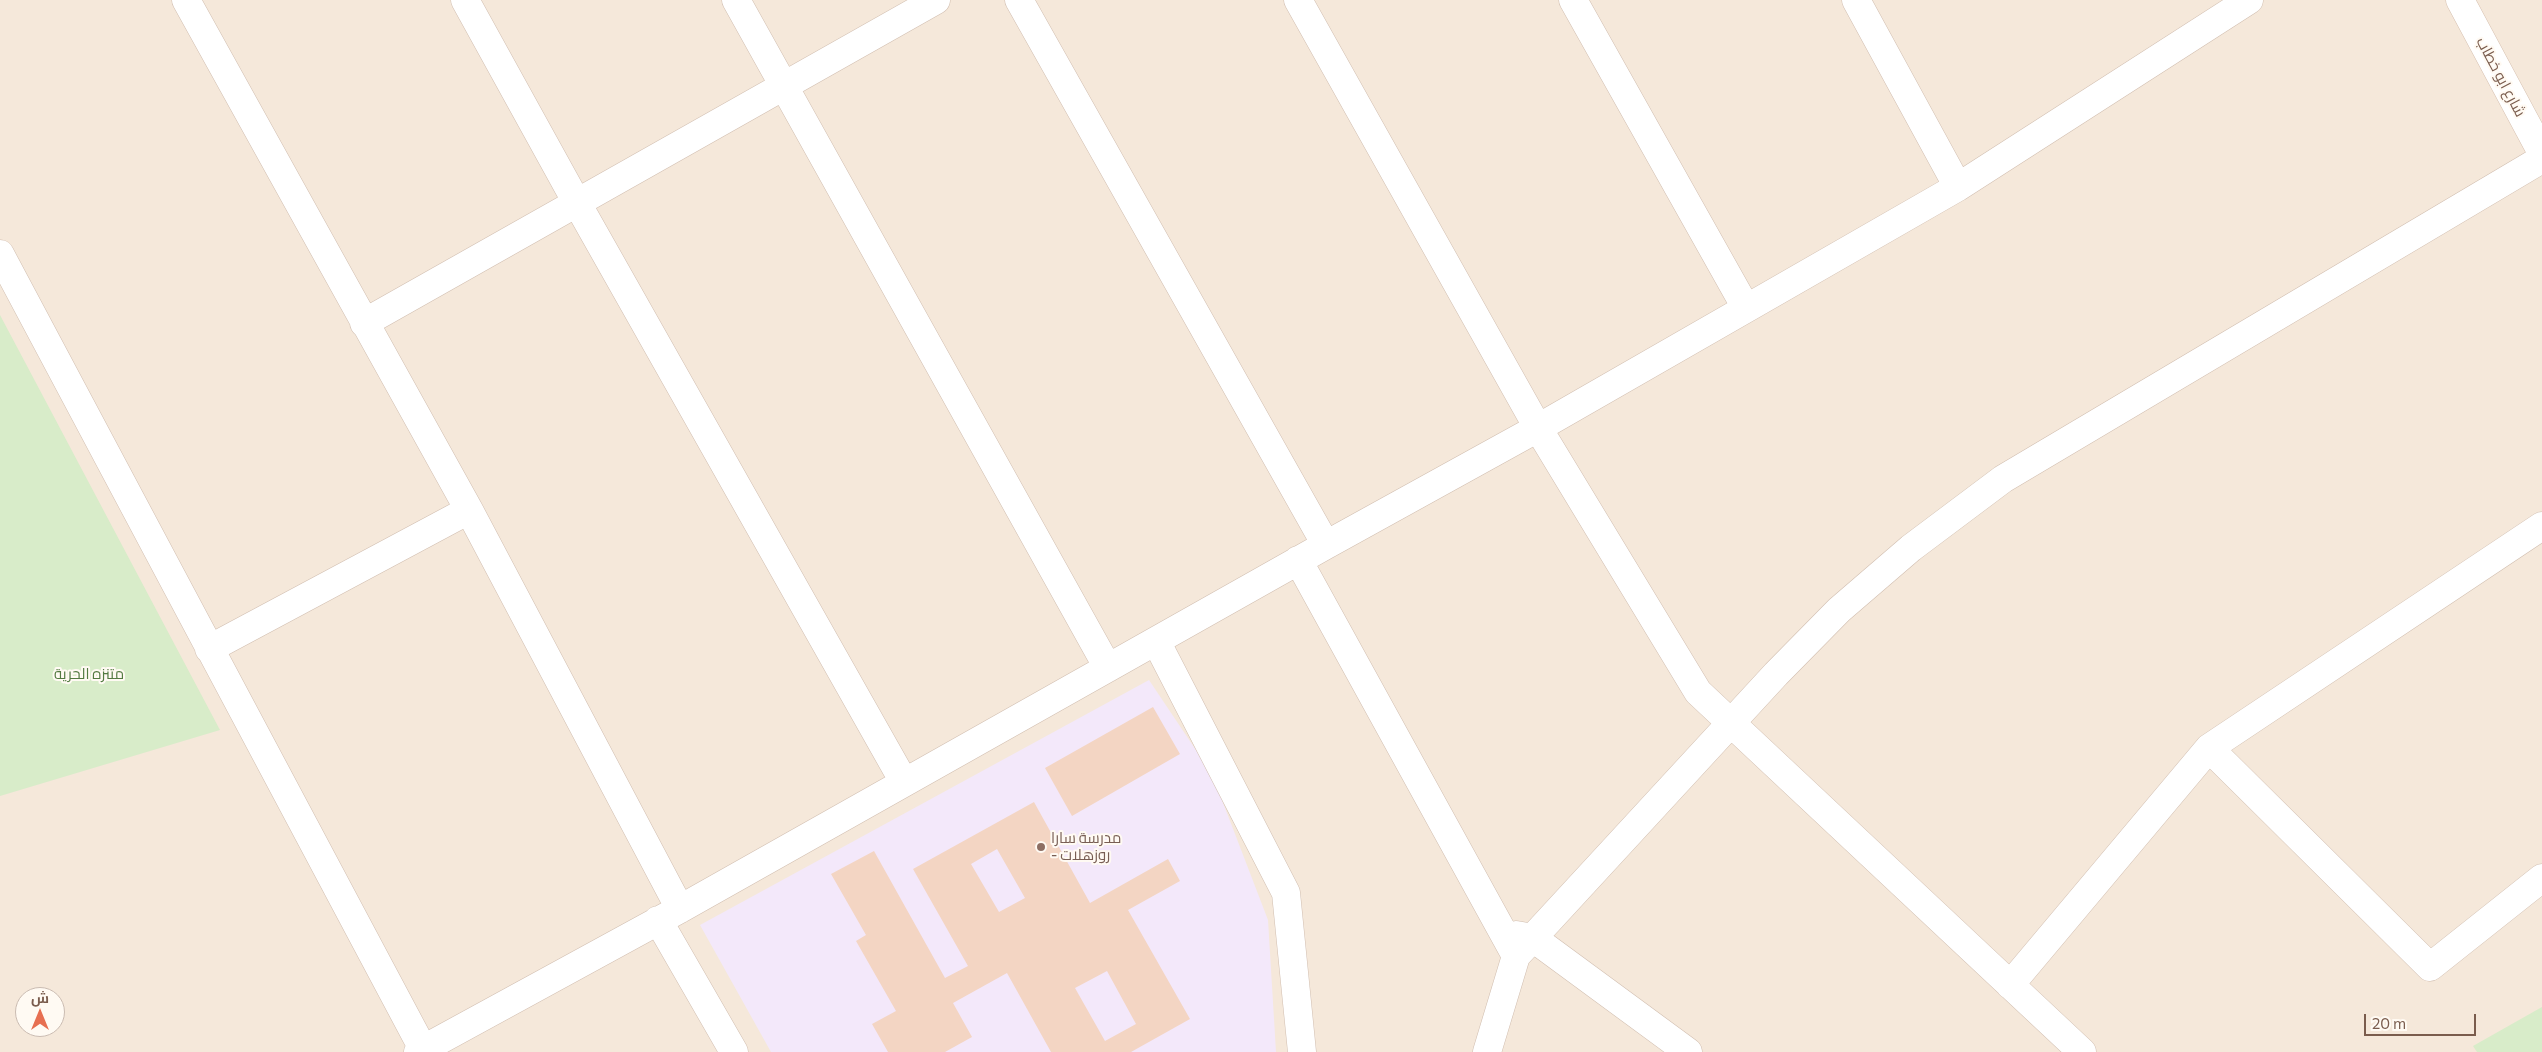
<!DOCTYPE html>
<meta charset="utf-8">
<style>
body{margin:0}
#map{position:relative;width:2542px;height:1052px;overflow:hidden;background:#fdf6ec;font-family:Commissioner,Cairo,sans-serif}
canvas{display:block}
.north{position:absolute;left:15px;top:987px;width:50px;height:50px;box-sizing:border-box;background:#fffaf3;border:1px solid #cabbb1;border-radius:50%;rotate:0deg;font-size:14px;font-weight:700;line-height:20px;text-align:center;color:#7a5c4d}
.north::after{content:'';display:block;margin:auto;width:18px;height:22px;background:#e76f51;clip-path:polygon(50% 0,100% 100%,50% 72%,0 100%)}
.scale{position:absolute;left:2364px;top:1014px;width:112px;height:22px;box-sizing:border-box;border:2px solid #7a5c4d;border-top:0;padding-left:6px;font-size:15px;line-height:18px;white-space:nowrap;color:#7a5c4d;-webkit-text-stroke:4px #fffaf3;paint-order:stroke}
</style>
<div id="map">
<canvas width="2542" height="1052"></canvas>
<div class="north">ش</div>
<div class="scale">20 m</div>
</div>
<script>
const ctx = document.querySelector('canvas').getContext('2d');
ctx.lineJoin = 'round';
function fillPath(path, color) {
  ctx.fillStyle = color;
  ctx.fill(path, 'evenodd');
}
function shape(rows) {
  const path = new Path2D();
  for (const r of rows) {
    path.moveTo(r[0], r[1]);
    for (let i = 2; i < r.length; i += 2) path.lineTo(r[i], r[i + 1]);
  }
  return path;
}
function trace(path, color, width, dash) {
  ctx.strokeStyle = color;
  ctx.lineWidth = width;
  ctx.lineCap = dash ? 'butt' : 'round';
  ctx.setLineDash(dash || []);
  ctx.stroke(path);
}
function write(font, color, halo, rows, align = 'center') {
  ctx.font = font + ' Commissioner,Cairo,sans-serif';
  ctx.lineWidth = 4;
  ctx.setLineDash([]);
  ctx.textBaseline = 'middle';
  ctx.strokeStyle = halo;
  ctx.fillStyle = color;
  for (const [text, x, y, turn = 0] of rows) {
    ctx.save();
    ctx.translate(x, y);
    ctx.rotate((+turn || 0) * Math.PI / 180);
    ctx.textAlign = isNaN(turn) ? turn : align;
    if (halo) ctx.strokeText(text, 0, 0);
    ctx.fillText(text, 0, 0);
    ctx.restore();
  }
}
fillPath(shape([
 [0,0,2542,0,2542,1052,0,1052],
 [25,997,55,997,55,1027,25,1027]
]), '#f5e8da');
fillPath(shape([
 [1149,680,1212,774,1268,920,1276,1052,771,1052,700,925]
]), '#f3e8fa');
fillPath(shape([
 [0,315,220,730,0,796],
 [2542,1007,2542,1052,2477,1052,2473,1046]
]), '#d8ecc9');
fillPath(shape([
 [1153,707,1180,754,1072,816,1045,768],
 [1034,802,1090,903,1168,859,1180,881,1128,910,1190,1019,1131,1052,1051,1052,1007,973,953,1003,972,1037,945,1052,888,1052,872,1024,896,1011,856,941,866,935,831,874,874,851,945,978,968,966,913,869],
 [997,849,1025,898,999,912,971,864],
 [1107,971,1136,1024,1105,1041,1075,988]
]), '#f3d5c3');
const street = shape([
 [186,0,469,510,680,909],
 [465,0,577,203,904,782],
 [736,0,1108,668],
 [1019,0,1326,545],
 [1298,0,1538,428,1698,692,2082,1052],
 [1573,0,1746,308],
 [1856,0,1958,187],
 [0,254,423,1049],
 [364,323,936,0],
 [1298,560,1516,956],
 [1156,641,1286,893,1302,1052],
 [209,649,469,510],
 [2209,748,2430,967,2542,878],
 [658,920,734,1052],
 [1516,935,1533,938,1688,1052],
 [2010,985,2209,748,2542,526],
 [418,1052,680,909,1326,545,1538,428,1958,187,2249,0],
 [1487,1052,1516,956,1776,674,1839,610,1911,548,2003,479,2542,159]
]);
const secondary = shape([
 [2460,0,2542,153]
]);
trace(street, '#d1beb0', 29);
trace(secondary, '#d6c0b0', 29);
trace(street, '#fff', 28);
trace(secondary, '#fff', 28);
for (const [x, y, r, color] of [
 [1041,847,5,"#8d6e63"]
]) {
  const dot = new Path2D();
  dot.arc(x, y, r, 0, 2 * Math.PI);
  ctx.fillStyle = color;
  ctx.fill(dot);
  trace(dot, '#fffaf3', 2);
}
write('15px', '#7a5c4d', '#fffaf3', [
 ["شارع ابو خطاب",2501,77,62]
]);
write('15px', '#537a41', '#fffaf3', [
 ["متنزه الحرية",89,674]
]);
write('15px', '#785e54', '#fffaf3', [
 ["مدرسة سارا",1051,838],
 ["- روزهلات",1051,855]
], 'left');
</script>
